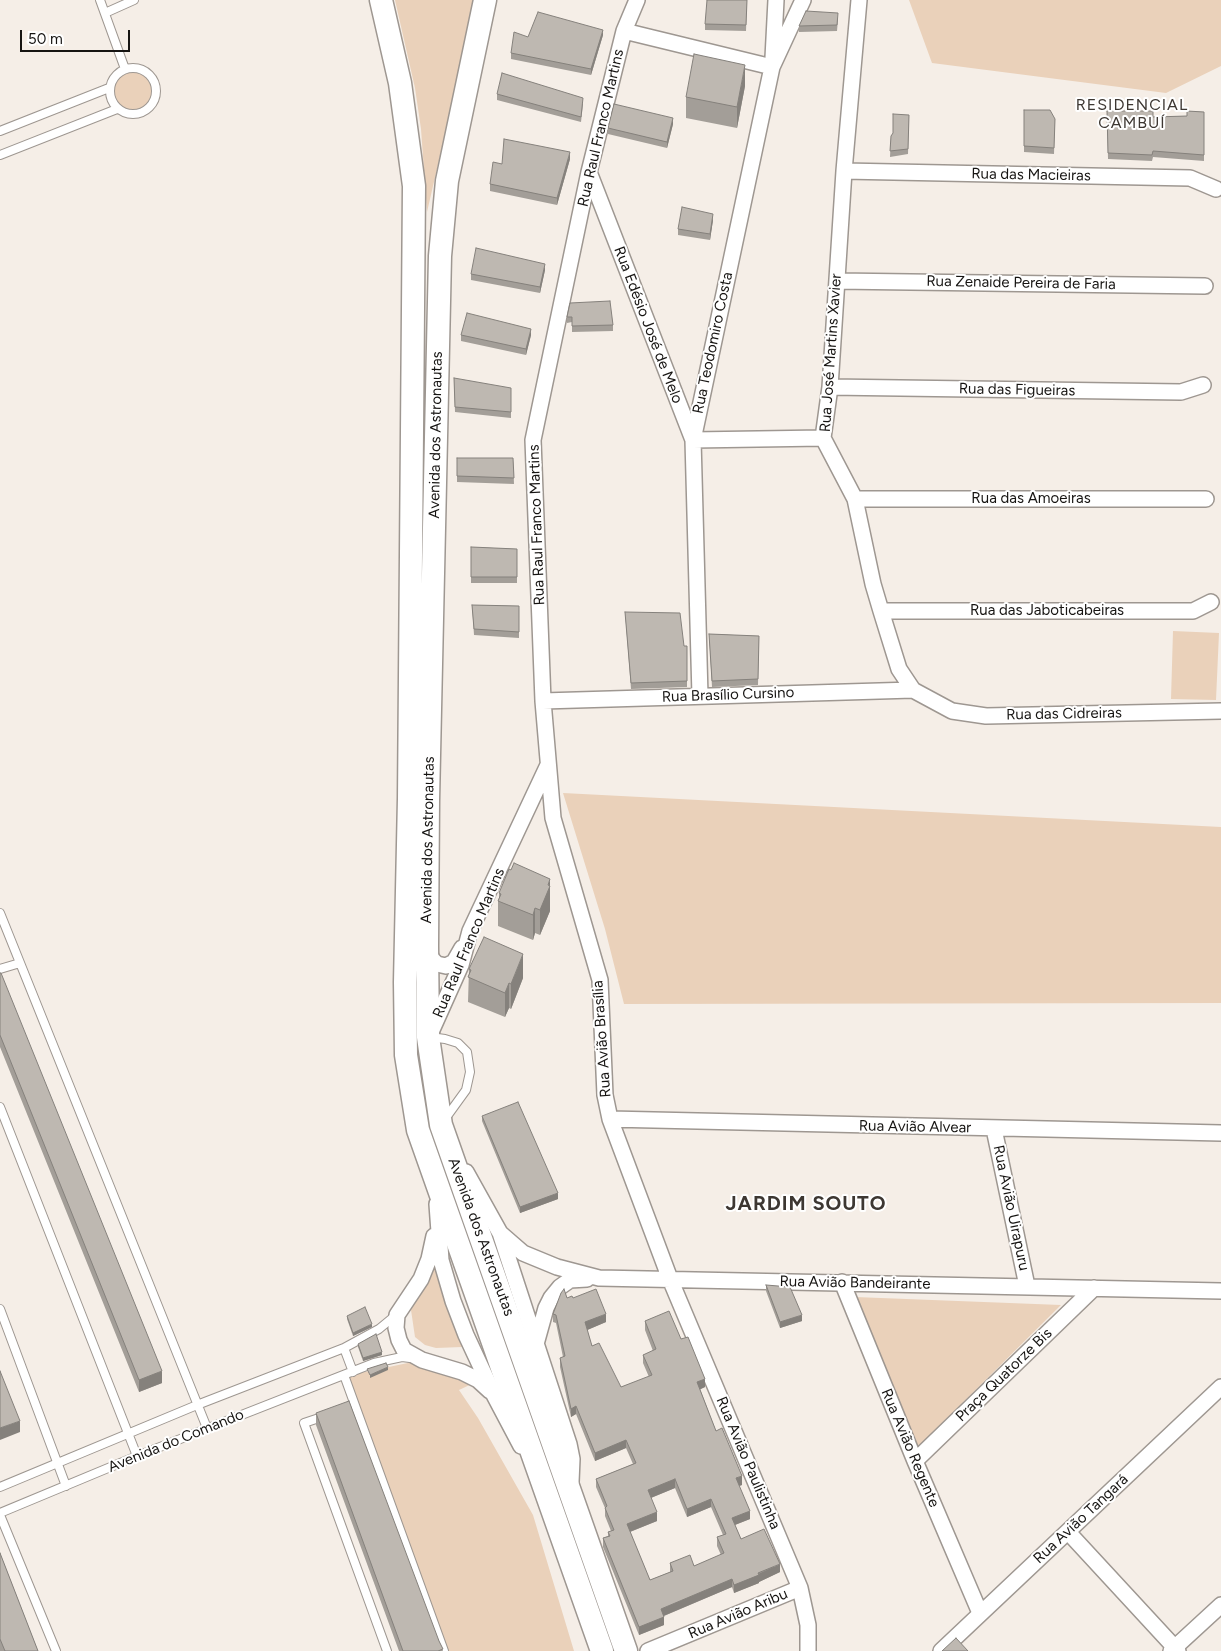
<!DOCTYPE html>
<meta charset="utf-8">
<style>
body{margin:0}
#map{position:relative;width:1221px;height:1651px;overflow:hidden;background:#f5eee7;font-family:Figtree,sans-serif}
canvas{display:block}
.scale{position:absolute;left:20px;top:30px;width:110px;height:22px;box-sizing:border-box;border:2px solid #161412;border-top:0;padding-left:6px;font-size:15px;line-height:18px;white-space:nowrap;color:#161412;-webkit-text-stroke:4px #fff;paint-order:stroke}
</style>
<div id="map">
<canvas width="1221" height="1651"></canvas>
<div class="scale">50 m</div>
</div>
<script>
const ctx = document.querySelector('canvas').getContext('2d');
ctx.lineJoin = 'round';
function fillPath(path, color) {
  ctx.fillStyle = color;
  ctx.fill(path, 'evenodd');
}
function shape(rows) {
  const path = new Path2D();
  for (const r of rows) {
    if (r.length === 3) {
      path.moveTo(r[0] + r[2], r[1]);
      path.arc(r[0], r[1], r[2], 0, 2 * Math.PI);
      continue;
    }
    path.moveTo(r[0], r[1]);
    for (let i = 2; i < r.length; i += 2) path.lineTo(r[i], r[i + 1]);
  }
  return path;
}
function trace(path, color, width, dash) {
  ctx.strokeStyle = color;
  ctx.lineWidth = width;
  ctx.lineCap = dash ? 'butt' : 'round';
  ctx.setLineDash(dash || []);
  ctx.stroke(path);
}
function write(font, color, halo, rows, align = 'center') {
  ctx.font = font + ' Figtree,sans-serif';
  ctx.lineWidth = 4;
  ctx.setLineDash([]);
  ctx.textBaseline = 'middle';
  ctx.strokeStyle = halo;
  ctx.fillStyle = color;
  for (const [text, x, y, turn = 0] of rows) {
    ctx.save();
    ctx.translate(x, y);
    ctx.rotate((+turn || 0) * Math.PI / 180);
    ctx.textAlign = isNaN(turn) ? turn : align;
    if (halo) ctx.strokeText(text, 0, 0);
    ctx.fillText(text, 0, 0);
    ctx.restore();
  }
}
fillPath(shape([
 [395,0,476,0,427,212,421,129,415,88],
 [909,0,1221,0,1221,66,1166,93,932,63],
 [133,91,20],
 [1173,631,1219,633,1216,700,1171,699],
 [563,793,1221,827,1221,1003,624,1004,605,929],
 [434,1262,462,1347,436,1348,425,1345,415,1337,411,1310],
 [855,1297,1061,1305,916,1449],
 [422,1360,476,1382,459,1390,478,1418,533,1515,574,1651,448,1651,346,1376]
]), '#ead1ba');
const service = shape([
 [100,0,125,69],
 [105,13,134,0],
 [133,91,23],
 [0,131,109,88],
 [0,155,117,109],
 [0,913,207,1428],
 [0,969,20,963],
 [430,1037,445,1039,458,1043,467,1052,470,1072,466,1090,445,1119],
 [0,1107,137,1456],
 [0,1309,66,1486],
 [344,1348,353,1372],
 [344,1375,444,1651],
 [325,1416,304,1423,387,1651],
 [0,1487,197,1405,344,1348,379,1329,396,1315],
 [0,1513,137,1456,374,1363,402,1357,410,1358],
 [0,1515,56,1651]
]);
const minor = shape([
 [637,0,624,31,589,172,533,440,543,701,553,818,600,980,605,1095,610,1119,670,1279,800,1588,808,1625,808,1651],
 [859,0,844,171,830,387,823,438,855,499,873,584,881,611,899,669,913,690],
 [624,31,772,67],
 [773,58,776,0],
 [844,171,1190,178,1216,189],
 [589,172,693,440,823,438],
 [837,281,1205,286],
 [830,387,1181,392,1203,385],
 [855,499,1206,499],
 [881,611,1193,611,1211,602],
 [700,696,693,440,772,67,803,0],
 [543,701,913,690,952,711,986,716,1221,711],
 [428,949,432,959,437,964,446,966,454,962,462,948],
 [431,1032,461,965,470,931,548,765],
 [610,1119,1221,1133],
 [994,1129,1027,1286],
 [466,1172,500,1233,569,1444,572,1459,571,1482],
 [437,1204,441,1260,453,1301,466,1335,493,1393,521,1446],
 [500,1233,523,1253,557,1267,599,1278,1221,1291],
 [434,1236,429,1259,421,1279,397,1315,396,1328,399,1340,404,1350,422,1360,462,1372,478,1380,490,1391],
 [842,1282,915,1461,980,1613],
 [536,1344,546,1308,551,1298,560,1287,570,1280,587,1279],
 [915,1461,1094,1288],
 [1068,1532,1178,1651],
 [648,1651,800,1588],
 [941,1651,1221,1387],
 [1171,1651,1221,1605]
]);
const secondary = shape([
 [381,0,400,83,414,186,409,798,405,982,406,1055,418,1130,602,1651],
 [485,0,447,181,440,256,428,800,427,946,428,1037,441,1125,626,1651]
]);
trace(service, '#9e9791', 10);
trace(minor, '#9e9791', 18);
trace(secondary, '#9e9791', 25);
trace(service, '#fff', 8);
trace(minor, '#fff', 15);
trace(secondary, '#fff', 22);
fillPath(shape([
 [747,0,746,31,705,30,705,24],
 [838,19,837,31,799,32,799,26],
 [603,35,591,75,511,59,511,53,528,37],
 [745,86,737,128,686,118,686,97],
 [497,94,583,104,581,122,497,100],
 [1024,110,1055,119,1054,154,1024,152],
 [1107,111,1153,117,1187,116,1187,111,1204,112,1204,161,1153,157,1152,161,1108,159],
 [909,115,908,154,890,157,891,136],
 [673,124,667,148,608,134,608,128],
 [570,159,557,205,490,191,490,184,502,164],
 [713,220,710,240,678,235,678,229],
 [545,270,540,293,471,280,471,274],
 [570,303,613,325,613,331,572,332,572,322,567,323,567,317],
 [461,335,531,335,526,355,461,341],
 [454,378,511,412,511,418,455,412],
 [457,458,513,458,514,484,457,482],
 [471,547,517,549,517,583,471,583],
 [472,605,519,606,519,638,474,635],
 [625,612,684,646,687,646,687,687,631,689],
 [709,634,759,636,758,685,712,687],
 [499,893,550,903,550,911,540,935,535,933,533,940,498,926,498,901,499,898],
 [469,969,523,978,511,1009,509,1008,505,1017,468,1002],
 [0,973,162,1383,139,1392,0,1047],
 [482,1116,558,1199,520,1213,482,1121],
 [766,1285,802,1321,780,1328,766,1291],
 [567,1298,573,1298,606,1322,587,1330,592,1346,621,1387,649,1377,643,1363,643,1355,653,1351,645,1330,645,1321,681,1339,705,1387,700,1389,716,1431,742,1485,739,1486,750,1519,735,1525,741,1539,780,1572,759,1582,759,1583,734,1593,732,1587,664,1616,664,1625,639,1635,603,1547,603,1538,608,1536,608,1532,611,1531,605,1516,605,1508,596,1487,596,1479,633,1464,626,1448,595,1461,576,1414,571,1417,560,1367,560,1358,563,1357,556,1323,553,1322,553,1314],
 [675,1488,687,1517,711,1507,723,1535,717,1537,717,1546,721,1555,694,1566,670,1563,670,1572,650,1580,630,1532,657,1521,651,1498],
 [347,1316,372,1327,353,1336,347,1319],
 [358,1344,382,1355,363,1361,358,1347],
 [316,1413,439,1641,443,1651,399,1651,316,1425],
 [0,1553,38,1651,0,1651]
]), '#a39e98');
fillPath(shape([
 [603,30,603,35,591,75,591,69],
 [745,65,745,86,737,128,737,107],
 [673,118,673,124,667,148,667,142],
 [570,152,570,159,557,205,557,198],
 [713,214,713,220,710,240,710,234],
 [545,264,545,270,540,293,540,287],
 [531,329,531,335,526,355,526,349],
 [550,879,550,911,540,935,540,910],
 [535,908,535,933,533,940,533,915],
 [523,954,523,978,511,1009,511,984],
 [509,983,509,1008,505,1017,505,993],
 [558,1193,558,1199,520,1213,520,1207],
 [606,1314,606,1322,585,1331,585,1322],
 [802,1315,802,1321,780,1328,780,1322],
 [372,1324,372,1327,353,1336,353,1333],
 [382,1352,382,1355,363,1361,363,1358],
 [388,1367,388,1370,370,1378,370,1375],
 [162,1371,162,1383,139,1392,139,1380],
 [705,1379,705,1387,697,1391,697,1382],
 [576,1406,576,1414,571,1417,571,1409],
 [20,1421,20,1432,0,1440,0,1428],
 [626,1440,626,1448,595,1461,595,1453],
 [742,1476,742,1485,736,1487,736,1478],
 [675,1479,675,1488,648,1499,648,1490],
 [711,1499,711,1507,687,1517,687,1509],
 [750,1511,750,1519,732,1526,732,1518],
 [657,1512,657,1521,627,1533,627,1524],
 [780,1564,780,1572,759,1582,759,1583,734,1593,734,1585],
 [732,1579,732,1587,661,1617,661,1609],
 [664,1617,664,1625,639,1635,639,1627]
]), '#85817c');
const building = shape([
 [707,0,747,0,746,25,705,24,707,0],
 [806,11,838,13,837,25,799,26,806,11],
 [538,12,603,30,591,69,511,53,514,32,528,37,538,12],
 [694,54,745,65,737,107,686,97,694,54],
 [502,73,583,98,581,117,497,94,502,73],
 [614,104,673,118,667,142,608,128,614,104],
 [1024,110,1050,110,1055,119,1054,148,1024,146,1024,110],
 [1107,111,1153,111,1153,117,1187,116,1187,111,1204,112,1204,155,1153,151,1152,155,1108,153,1107,111],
 [893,114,909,115,908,149,890,151,891,136,893,133,893,114],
 [504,139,570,152,557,198,490,184,493,162,502,164,504,139],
 [682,207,713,214,710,234,678,229,682,207],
 [476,248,545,264,540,287,471,274,476,248],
 [610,301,613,325,572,326,572,317,567,317,570,303,610,301],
 [467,313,531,329,526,349,461,335,467,313],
 [454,378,511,388,511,412,455,407,454,378],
 [457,458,513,458,514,478,457,476,457,458],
 [471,547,517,549,517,577,471,577,471,547],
 [472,605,519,606,519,632,474,629,472,605],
 [625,612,680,613,684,646,687,646,687,681,631,683,625,612],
 [709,634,759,636,758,679,712,681,709,634],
 [514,863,550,879,548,885,550,886,540,910,535,908,533,915,498,901,501,894,499,893,509,869,511,870,514,863],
 [484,937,523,954,511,984,509,983,505,993,468,977,471,970,469,969,484,937],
 [0,973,1,973,162,1371,139,1380,0,1035,0,973],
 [518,1102,558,1193,520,1207,482,1116,518,1102],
 [766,1285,790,1287,802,1315,780,1322,766,1285],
 [564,1289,567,1298,572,1296,573,1298,596,1289,606,1314,585,1322,592,1346,599,1343,621,1387,652,1375,643,1355,656,1349,645,1321,669,1311,681,1339,688,1337,705,1379,697,1382,716,1431,722,1428,742,1476,736,1478,750,1511,732,1518,741,1539,764,1529,780,1564,758,1573,759,1575,734,1585,732,1579,661,1609,664,1617,639,1627,603,1538,610,1536,608,1532,614,1530,605,1508,607,1506,596,1479,636,1463,626,1440,595,1453,576,1406,571,1409,560,1358,565,1356,556,1315,553,1314,561,1293,564,1289],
 [675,1479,687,1509,711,1499,726,1534,717,1537,724,1553,694,1566,690,1555,670,1563,673,1571,650,1580,627,1524,657,1512,648,1490,675,1479],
 [365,1307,372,1324,353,1333,347,1316,365,1307],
 [376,1334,382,1352,363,1358,358,1344,376,1334],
 [386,1363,388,1367,370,1375,367,1369,386,1363],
 [0,1371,20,1421,0,1428,0,1371],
 [349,1401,439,1641,443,1649,438,1651,403,1651,316,1413,349,1401],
 [0,1553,38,1651,5,1651,0,1639,0,1553],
 [956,1638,968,1651,942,1651,956,1638]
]);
fillPath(building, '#beb8b1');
trace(building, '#85817c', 1);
write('15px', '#161412', '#fff', [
 ["Rua Raul Franco Martins",601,128,-77],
 ["Rua das Macieiras",1031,175,1],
 ["Rua Zenaide Pereira de Faria",1021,283,1],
 ["Rua Edésio José de Melo",648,325,69],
 ["Rua Teodomiro Costa",713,343,-78],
 ["Rua José Martins Xavier",831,353,-86],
 ["Rua das Figueiras",1017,390,1],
 ["Avenida dos Astronautas",436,435,-89],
 ["Rua das Amoeiras",1031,499],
 ["Rua Raul Franco Martins",537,525,-92],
 ["Rua das Jaboticabeiras",1047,611],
 ["Rua Brasílio Cursino",728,695,-2],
 ["Rua das Cidreiras",1064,714,-1],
 ["Avenida dos Astronautas",428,840,-89],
 ["Rua Raul Franco Martins",469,943,-67],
 ["Rua Avião Brasília",602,1039,-94],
 ["Rua Avião Alvear",915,1127,1],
 ["Rua Avião Uirapuru",1011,1208,78],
 ["Avenida dos Astronautas",481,1237,70],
 ["Rua Avião Bandeirante",855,1283,1],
 ["Praça Quatorze Bis",1004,1375,-44],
 ["Avenida do Comando",176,1441,-22],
 ["Rua Avião Regente",910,1448,67],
 ["Rua Avião Paulistinha",748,1463,67],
 ["Rua Avião Tangará",1081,1519,-43],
 ["Rua Avião Aribu",738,1614,-23]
]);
ctx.letterSpacing = '1px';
write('16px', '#3d3732', '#fff', [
 ["RESIDENCIAL",1132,105],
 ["CAMBUÍ",1132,123]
]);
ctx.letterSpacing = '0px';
ctx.letterSpacing = '1px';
write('bold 20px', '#3d3732', '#fff', [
 ["JARDIM SOUTO",806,1204]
]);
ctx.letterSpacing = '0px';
</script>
